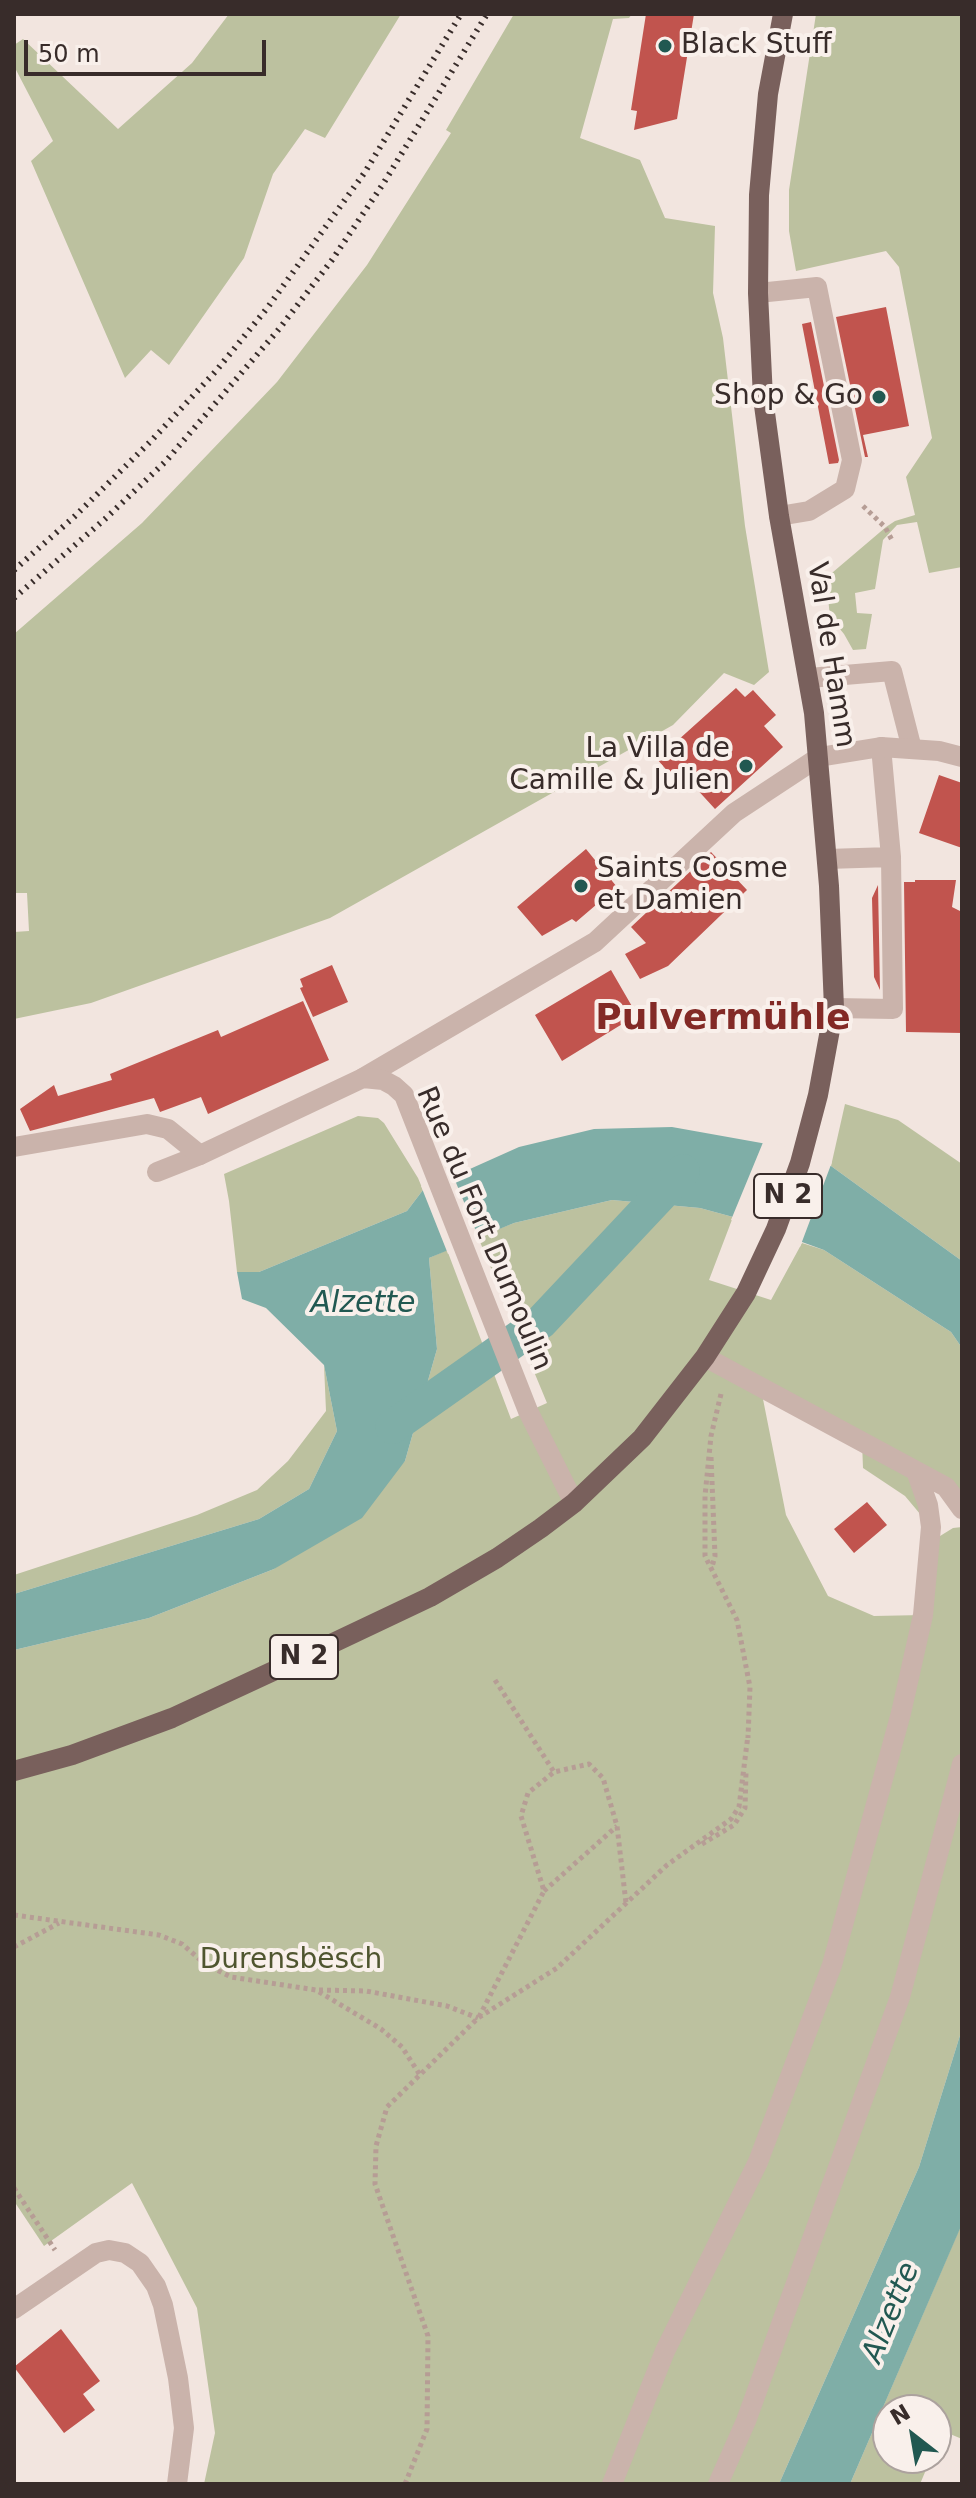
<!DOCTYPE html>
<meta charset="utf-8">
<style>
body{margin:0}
#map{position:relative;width:976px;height:2498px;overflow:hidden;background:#f2e5df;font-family:"DejaVu Sans",sans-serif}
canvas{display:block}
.frame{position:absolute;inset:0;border:16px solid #382c2a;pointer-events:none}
.north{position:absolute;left:872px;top:2394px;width:80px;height:80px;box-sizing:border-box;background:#f9f0eb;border:2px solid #aca29e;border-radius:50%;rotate:329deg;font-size:22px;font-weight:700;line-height:32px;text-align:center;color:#382c2a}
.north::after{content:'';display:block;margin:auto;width:28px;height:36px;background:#215851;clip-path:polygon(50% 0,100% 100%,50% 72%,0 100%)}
.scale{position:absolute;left:24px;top:40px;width:242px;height:36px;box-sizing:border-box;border:4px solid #382c2a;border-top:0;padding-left:10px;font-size:24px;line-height:28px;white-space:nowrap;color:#382c2a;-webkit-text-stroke:6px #f9f0eb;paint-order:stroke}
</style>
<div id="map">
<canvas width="976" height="2498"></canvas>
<div class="frame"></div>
<div class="north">N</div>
<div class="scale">50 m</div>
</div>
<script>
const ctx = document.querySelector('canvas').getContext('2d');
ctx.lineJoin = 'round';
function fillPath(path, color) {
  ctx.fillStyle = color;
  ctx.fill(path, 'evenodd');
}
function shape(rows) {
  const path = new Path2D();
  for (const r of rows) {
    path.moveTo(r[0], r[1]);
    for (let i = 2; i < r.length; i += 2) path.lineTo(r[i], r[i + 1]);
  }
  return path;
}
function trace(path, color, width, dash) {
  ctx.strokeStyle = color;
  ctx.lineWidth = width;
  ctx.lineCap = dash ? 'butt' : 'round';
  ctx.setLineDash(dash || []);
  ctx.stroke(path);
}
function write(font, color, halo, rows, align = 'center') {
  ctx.font = font + ' "DejaVu Sans",sans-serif';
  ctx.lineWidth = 8;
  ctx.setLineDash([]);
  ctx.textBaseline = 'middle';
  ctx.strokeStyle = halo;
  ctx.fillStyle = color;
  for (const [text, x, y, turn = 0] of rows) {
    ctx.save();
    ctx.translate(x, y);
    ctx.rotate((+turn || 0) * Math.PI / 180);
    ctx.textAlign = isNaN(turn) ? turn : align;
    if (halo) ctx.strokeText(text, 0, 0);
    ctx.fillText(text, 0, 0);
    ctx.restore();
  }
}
fillPath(shape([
 [229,14,401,14,325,138,305,129,273,174,244,258,169,365,151,350,125,378,31,161,53,141,14,66,14,45,23,39,118,129,192,63],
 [514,14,632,14,629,18,613,19,580,138,640,160,665,218,715,226,713,293,723,338,745,526,769,672,754,685,724,673,673,725,330,918,91,1003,14,1019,14,932,29,931,27,893,14,893,14,634,142,523,277,382,367,265,451,133,446,130],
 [816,14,962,14,962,567,929,573,917,522,897,525,883,540,875,589,855,593,857,613,872,614,866,649,853,650,844,634,830,617,826,578,886,527,895,521,915,515,906,477,932,438,899,267,886,251,796,271,789,231,789,190],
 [845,1104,898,1120,962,1164,962,1261,831,1166],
 [358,1116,378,1118,384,1123,418,1178,423,1190,407,1211,259,1272,237,1272,229,1201,224,1174],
 [612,1200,700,1208,733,1217,709,1280,771,1300,802,1243,824,1250,951,1332,962,1348,962,1509,917,1472,931,1527,905,1496,863,1468,862,1442,761,1389,786,1515,828,1596,874,1616,923,1615,932,1541,953,1528,962,1527,962,2029,919,2167,779,2484,204,2484,215,2433,197,2308,132,2183,44,2246,14,2201,14,1650,149,1618,274,1569,405,1461,437,1349,429,1258,447,1250,511,1419,547,1403,478,1237,514,1223],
 [324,1365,337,1431,309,1489,259,1519,14,1594,14,1575,197,1515,257,1490,288,1461,326,1411],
 [962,2223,962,2439,943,2431,936,2446,936,2410,888,2410,888,2458,931,2458,920,2484,850,2484]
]), '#bcc19f');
fillPath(shape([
 [672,1127,767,1144,831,1166,962,1261,962,1348,951,1332,824,1250,733,1217,700,1208,612,1200,514,1223,429,1258,437,1349,405,1461,362,1518,274,1569,149,1618,14,1650,14,1594,259,1519,309,1489,337,1431,324,1365,266,1308,242,1299,237,1272,259,1272,407,1211,423,1190,519,1147,594,1129],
 [962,2029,962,2224,850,2484,779,2484,919,2167]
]), '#7faea7');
fillPath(shape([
 [764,1140,832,1162,800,1247,731,1220],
 [452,1173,480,1241,448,1254,421,1186]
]), '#f2e5df');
trace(shape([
 [392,1427,541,1322,683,1171]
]), '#7faea7', 34);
fillPath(shape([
 [646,14,694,14,677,119,634,130,637,111,631,110],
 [886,307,909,426,863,435,868,457,865,457,836,317],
 [811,322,839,460,838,463,829,464,802,324],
 [736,688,745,697,753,690,776,715,764,726,783,747,715,809,683,774,676,781,657,759],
 [939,775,962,783,962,848,919,833],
 [586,849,617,887,576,922,572,919,542,936,517,907],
 [711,852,747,890,668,966,640,979,625,954,646,943,631,927],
 [915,880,956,880,952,907,962,912,962,1033,906,1032,904,882,915,882],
 [878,885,880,990,874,977,872,898],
 [332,965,348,1002,313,1017,300,988,303,987,300,979],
 [611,970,637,1015,562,1061,535,1015],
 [303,1001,329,1060,208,1114,201,1097,160,1112,154,1098,30,1131,20,1109,54,1085,58,1096,112,1080,110,1074,218,1030,221,1037],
 [867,1502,887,1525,854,1553,834,1529],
 [61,2329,100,2381,83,2394,95,2410,64,2433,14,2367]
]), '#c1544e');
trace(shape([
 [863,506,885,527,893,542],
 [721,1394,711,1436,705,1496,705,1556,737,1620,750,1687,748,1738],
 [711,1457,715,1556,712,1567],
 [495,1680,554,1772],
 [702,1844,734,1825,745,1808,746,1772],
 [544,1891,617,1826],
 [14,1915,159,1935,182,1944,205,1964,231,1977,316,1990,381,2029,402,2047,420,2075],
 [14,1947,59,1923],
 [319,1990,366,1991,447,2006,478,2018],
 [479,2017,544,1891,521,1816,528,1793,554,1772,589,1764,603,1778,617,1826,626,1903],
 [14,2188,55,2250],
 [405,2484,427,2429,428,2336,375,2184,376,2146,387,2107,478,2018,557,1968,667,1865,731,1819,739,1807,748,1735]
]), '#b69d95', 5, [4, 4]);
trace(shape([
 [758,293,817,287,852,460,845,489,809,511,779,516],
 [809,678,892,671,912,749],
 [827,859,891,857],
 [834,1008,893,1009,891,857,881,747],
 [157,1172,200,1155],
 [705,1357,946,1487,962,1509],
 [612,2484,665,2351,758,2162,832,1965,901,1713,923,1615,931,1527,928,1505,916,1471],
 [718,2484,746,2421,900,1997,962,1764]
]), '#cab3ab', 20);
trace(shape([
 [363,1078,595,942,734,813,819,757]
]), '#cab3ab', 20);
trace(shape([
 [819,757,881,747,939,751,962,757],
 [14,1147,147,1124,168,1129,200,1155,363,1078,383,1080,394,1086,404,1095,528,1411,574,1503],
 [14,2309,96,2253,109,2250,125,2253,140,2263,156,2286,163,2305,178,2378,184,2428,177,2484]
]), '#cab3ab', 20);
trace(shape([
 [14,1771,72,1755,172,1718,295,1661,430,1597,497,1558,541,1528,574,1503,642,1438,705,1357,746,1293,776,1229,800,1163,818,1095,834,1008,829,886,814,713,779,516,763,398,758,293,759,195,768,94,783,14]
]), '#79605c', 20);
trace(shape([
 [14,570,74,517,151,441,216,371,268,307,365,172,461,14],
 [14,598,105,519,166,461,279,329,332,260,383,184,487,14]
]), '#382c2a', 6, [2, 6]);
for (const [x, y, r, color] of [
 [665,46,8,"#215851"],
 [879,397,8,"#215851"],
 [746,766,8,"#215851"],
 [581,886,8,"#215851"]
]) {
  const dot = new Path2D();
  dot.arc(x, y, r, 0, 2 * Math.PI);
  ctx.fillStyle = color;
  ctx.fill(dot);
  trace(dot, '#f9f0eb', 3);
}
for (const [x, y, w] of [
 [788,1196,68],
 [304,1657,68]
]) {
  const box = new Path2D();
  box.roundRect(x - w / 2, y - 22, w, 44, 6);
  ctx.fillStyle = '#f9f0eb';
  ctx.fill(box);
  trace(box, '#382c2a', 2);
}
write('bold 26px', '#382c2a', null, [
 ["N 2",788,1196],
 ["N 2",304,1657]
]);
write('28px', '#382c2a', '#f9f0eb', [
 ["Black Stuff",681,46],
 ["Shop & Go",863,397,"right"],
 ["La Villa de",730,750,"right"],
 ["Camille & Julien",730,782,"right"],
 ["Saints Cosme",597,870],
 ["et Damien",597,902]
], 'left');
write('28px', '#382c2a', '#f9f0eb', [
 ["Val de Hamm",830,655,81],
 ["Rue du Fort Dumoulin",483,1229,67]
]);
write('28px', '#4f552f', '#f9f0eb', [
 ["Durensbësch",291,1961]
]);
write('italic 30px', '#215851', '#f9f0eb', [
 ["Alzette",363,1304],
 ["Alzette",892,2313,-68]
]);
write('bold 36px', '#832a26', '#f9f0eb', [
 ["Pulvermühle",723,1020]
]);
</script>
